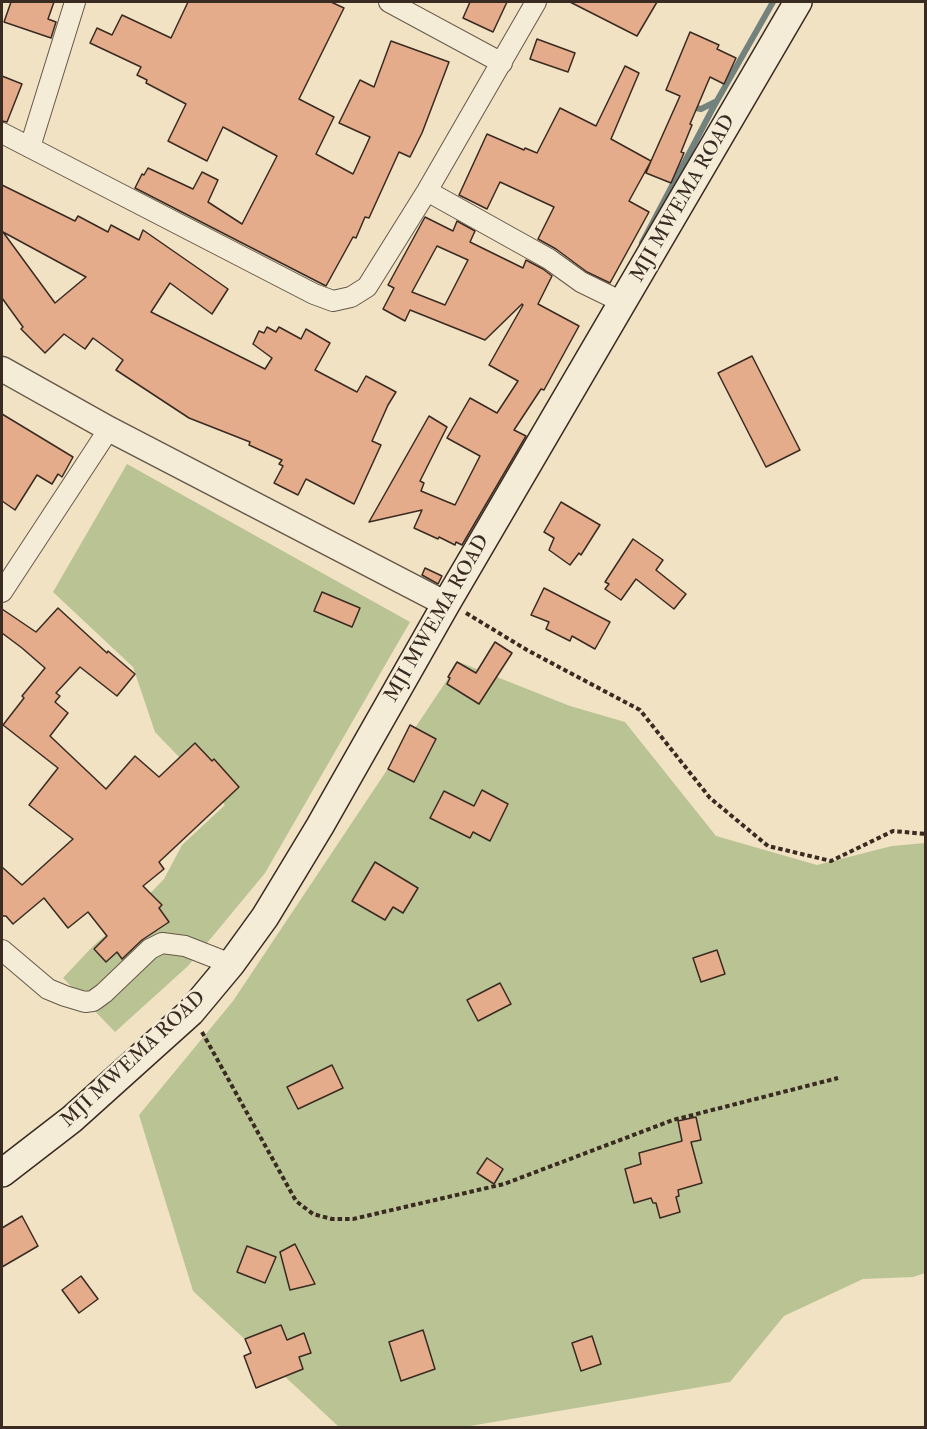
<!DOCTYPE html>
<style>
body{margin:0}
#map{position:relative;width:927px;height:1429px;overflow:hidden;background:#f0e2c3;font-family:"IM FELL Double Pica",serif}
canvas{display:block}
.frame{position:absolute;inset:0;border:3px solid #392a22;pointer-events:none}
</style>
<div id="map">
<canvas width="927" height="1429"></canvas>
<div class="frame"></div>
</div>
<script>
const ctx = document.querySelector('canvas').getContext('2d');
ctx.lineJoin = 'round';
function fillPath(path, color) {
  ctx.fillStyle = color;
  ctx.fill(path, 'evenodd');
}
function shape(rows) {
  const path = new Path2D();
  for (const r of rows) {
    path.moveTo(r[0], r[1]);
    for (let i = 2; i < r.length; i += 2) path.lineTo(r[i], r[i + 1]);
  }
  return path;
}
function trace(path, color, width, dash) {
  ctx.strokeStyle = color;
  ctx.lineWidth = width;
  ctx.lineCap = dash ? 'butt' : 'round';
  ctx.setLineDash(dash || []);
  ctx.stroke(path);
}
function write(font, color, halo, rows, align = 'center') {
  ctx.font = font + ' "IM FELL Double Pica",serif';
  ctx.lineWidth = 5;
  ctx.setLineDash([]);
  ctx.textBaseline = 'middle';
  ctx.strokeStyle = halo;
  ctx.fillStyle = color;
  for (const [text, x, y, turn = 0] of rows) {
    ctx.save();
    ctx.translate(x, y);
    ctx.rotate((+turn || 0) * Math.PI / 180);
    ctx.textAlign = isNaN(turn) ? turn : align;
    if (halo) ctx.strokeText(text, 0, 0);
    ctx.fillText(text, 0, 0);
    ctx.restore();
  }
}
fillPath(shape([
 [127,464,410,622,265,873,188,966,115,1032,63,978,92,947,134,910,164,879,182,845,225,805,155,732,133,667,53,592],
 [459,662,570,706,625,722,716,836,817,865,892,846,925,843,925,1273,913,1277,863,1279,784,1316,730,1382,464,1427,339,1427,193,1291,139,1115,233,1001]
]), '#bac394');
trace(shape([
 [691,107,701,109,715,102],
 [642,243,714,106,773,2]
]), '#74827d', 6);
const building = shape([
 [11,2,54,2,48,19,56,22,51,38,4,22,11,2],
 [188,2,331,2,344,8,299,99,334,117,316,154,353,174,370,137,339,123,360,80,374,87,391,41,449,62,422,133,410,157,399,152,369,218,365,217,356,238,353,237,326,286,135,188,142,174,144,175,148,168,193,189,202,172,218,180,208,202,242,224,277,156,223,127,207,161,168,141,186,104,146,83,147,80,137,75,141,67,90,43,97,28,112,35,122,15,171,38,188,2],
 [470,2,507,2,493,32,463,18,470,2],
 [570,2,657,2,637,36,570,2],
 [690,32,719,45,717,49,736,58,724,84,710,77,690,124,692,125,681,152,684,153,671,183,646,173,651,161,629,201,649,212,610,283,587,272,556,249,538,239,554,207,500,182,487,209,459,195,487,134,524,150,525,148,537,153,560,108,596,126,625,66,639,73,611,139,651,161,680,96,666,90,690,32],
 [537,39,575,53,568,72,530,59,537,39],
 [2,76,22,84,7,122,2,121,2,76],
 [2,185,75,221,78,216,108,232,111,225,139,240,143,230,228,289,212,314,170,283,151,312,265,369,272,358,253,344,259,331,264,333,267,327,276,332,279,327,301,339,306,329,330,343,315,370,357,392,366,376,396,392,388,405,372,441,381,445,354,504,306,479,298,495,274,483,283,466,279,464,282,460,249,445,250,442,189,418,116,370,123,360,93,338,85,349,64,334,45,353,21,329,23,327,2,298,2,185],
 [3,232,86,277,55,303,3,232],
 [425,217,453,231,457,221,475,231,470,242,523,268,526,260,543,269,552,276,538,304,579,326,544,390,541,389,514,430,526,436,462,545,456,542,455,545,439,537,438,539,414,528,422,510,369,522,429,416,447,427,420,481,424,483,421,491,455,505,480,456,447,438,470,398,497,413,518,381,489,365,523,305,522,304,485,340,410,310,405,321,383,309,394,288,388,285,425,217],
 [437,246,468,260,445,305,412,292,437,246],
 [752,356,800,450,766,467,718,373,752,356],
 [2,414,73,457,62,477,58,474,52,484,37,475,15,510,2,501,2,414],
 [561,502,600,525,581,555,579,553,570,565,549,550,554,538,544,532,561,502],
 [633,539,663,560,656,570,686,594,674,609,636,579,621,600,605,589,609,584,605,582,633,539],
 [425,568,442,576,438,584,422,575,425,568],
 [544,588,610,622,595,649,572,636,570,641,546,629,549,622,531,615,544,588],
 [322,592,360,608,352,627,314,611,322,592],
 [58,608,107,653,108,651,135,674,117,696,80,667,56,693,60,696,55,702,68,713,50,736,106,789,135,756,159,777,195,743,212,761,214,759,239,787,159,862,164,869,143,886,162,905,159,908,169,922,142,940,122,959,117,952,106,962,94,949,107,936,88,912,68,928,44,898,13,924,6,916,2,916,2,867,22,885,73,839,29,805,58,768,3,725,24,698,22,696,45,668,22,648,2,633,2,609,36,632,58,608],
 [495,642,512,653,479,704,447,684,450,678,448,677,457,662,476,673,495,642],
 [410,725,436,739,414,782,388,769,410,725],
 [482,790,508,804,490,841,473,832,470,838,430,818,444,791,474,806,482,790],
 [375,862,418,888,403,913,393,907,385,920,352,901,375,862],
 [717,950,725,974,701,982,693,958,717,950],
 [500,983,511,1004,478,1021,467,1000,500,983],
 [332,1065,343,1088,298,1109,287,1087,332,1065],
 [696,1117,701,1140,691,1142,702,1183,678,1190,679,1196,676,1197,680,1212,660,1218,656,1203,653,1203,651,1198,634,1203,625,1169,641,1164,639,1153,682,1141,678,1121,696,1117],
 [487,1158,503,1169,494,1184,477,1173,487,1158],
 [22,1216,38,1246,2,1267,2,1228,22,1216],
 [295,1244,315,1284,290,1290,280,1252,295,1244],
 [247,1246,276,1257,265,1283,237,1272,247,1246],
 [81,1276,98,1299,79,1313,62,1290,81,1276],
 [281,1325,287,1340,304,1333,311,1353,299,1357,303,1369,256,1388,244,1356,251,1353,245,1339,281,1325],
 [423,1330,435,1369,401,1381,389,1342,423,1330],
 [592,1336,601,1364,581,1371,572,1343,592,1336]
]);
fillPath(building, '#e4ac8a');
trace(building, '#392a22', 1.5);
const minor = shape([
 [389,2,502,63],
 [2,133,314,294,333,301,351,297,367,287,427,191,536,2],
 [30,147,75,2],
 [427,191,549,259,581,282,624,303],
 [2,592,109,429],
 [2,950,48,989,65,996,85,1002,93,1001,104,993,150,949,162,943,185,946,231,964]
]);
const tertiary = shape([
 [2,369,109,429,446,604]
]);
const secondary = shape([
 [2,1173,72,1119,191,1012,231,964,265,917,320,826,446,604,798,2]
]);
trace(minor, '#67584a', 22);
trace(tertiary, '#67584a', 27);
trace(secondary, '#392a22', 30);
trace(shape([
 [466,613,527,650,640,710,710,798,768,846,831,861,893,831,926,834],
 [202,1032,296,1201,313,1214,332,1219,353,1219,504,1184,673,1120,838,1078]
]), '#392a22', 4, [4.5, 3]);
trace(minor, '#f5ecd8', 20);
trace(tertiary, '#f5ecd8', 24);
trace(secondary, '#f5ecd8', 27);
write('20px', '#392a22', '#f5ecd8', [
 ["MJI MWEMA ROAD",684,199,-60],
 ["MJI MWEMA ROAD",438,619,-60],
 ["MJI MWEMA ROAD",134,1060,-43]
]);
</script>
